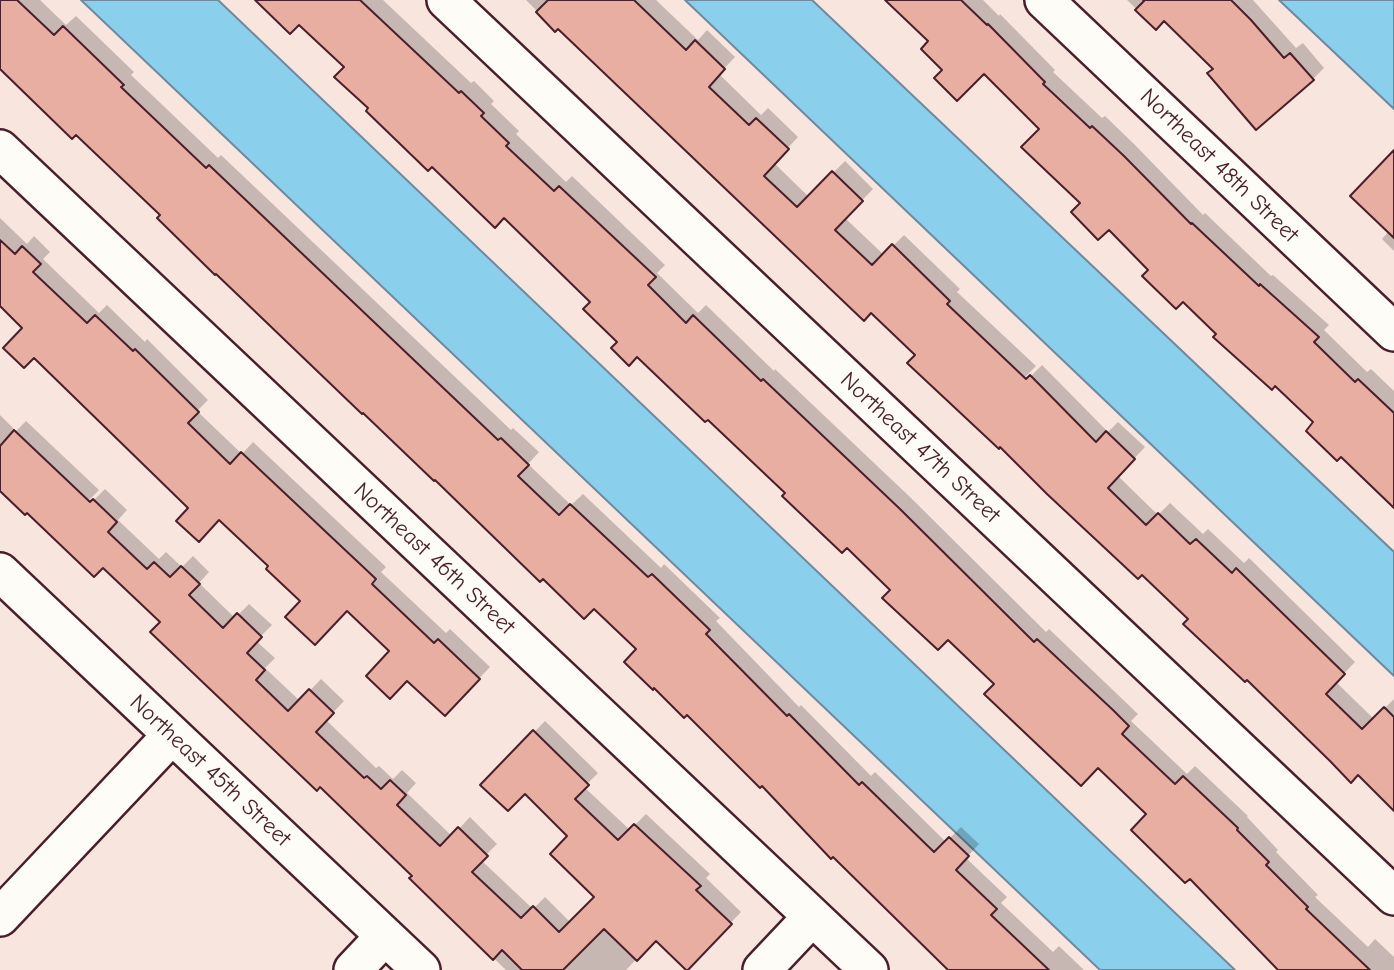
<!DOCTYPE html>
<style>
body{margin:0}
canvas{display:block;background:#f7e5de}
</style>
<canvas width="1394" height="970"></canvas>
<script>
const ctx = document.querySelector('canvas').getContext('2d');
ctx.lineJoin = 'round';
function fillPath(path, color) {
  ctx.fillStyle = color;
  ctx.fill(path, 'evenodd');
}
function shape(rows) {
  const path = new Path2D();
  for (const r of rows) {
    path.moveTo(r[0], r[1]);
    for (let i = 2; i < r.length; i += 2) path.lineTo(r[i], r[i + 1]);
  }
  return path;
}
function trace(path, color, width, dash) {
  ctx.strokeStyle = color;
  ctx.lineWidth = width;
  ctx.lineCap = dash ? 'butt' : 'round';
  ctx.setLineDash(dash || []);
  ctx.stroke(path);
}
function write(font, color, halo, rows, align = 'center') {
  ctx.font = font + ' "Comic Neue",sans-serif';
  ctx.lineWidth = 6;
  ctx.setLineDash([]);
  ctx.textBaseline = 'middle';
  ctx.strokeStyle = halo;
  ctx.fillStyle = color;
  for (const [text, x, y, turn = 0] of rows) {
    ctx.save();
    ctx.translate(x, y);
    ctx.rotate((+turn || 0) * Math.PI / 180);
    ctx.textAlign = isNaN(turn) ? turn : align;
    if (halo) ctx.strokeText(text, 0, 0);
    ctx.fillText(text, 0, 0);
    ctx.restore();
  }
}
const water = shape([
 [81,0,218,0,1235,970,1100,970,81,0],
 [685,0,812,0,1394,552,1394,676,685,0],
 [1279,0,1394,0,1394,109,1279,0]
]);
fillPath(water, '#8acfeb');
trace(water, '#70899e', 2);
fillPath(shape([
 [0,0,40,0,66,25,76,16,134,72,131,75,218,158,221,155,511,430,513,428,539,452,528,464,571,505,583,494,661,568,664,564,720,618,716,621,799,707,801,705,871,776,875,772,946,842,961,827,979,844,966,858,1007,897,1001,903,1053,952,1059,946,1084,970,957,970,639,649,594,606,543,577,76,132,2,69,0,70],
 [258,0,383,0,471,83,474,81,494,101,491,104,519,131,516,134,566,182,572,176,665,265,657,273,698,313,706,305,774,371,775,369,911,498,1046,632,1049,629,1138,714,1131,721,1187,774,1195,766,1248,816,1247,817,1278,850,1276,852,1318,895,1315,897,1368,947,1375,939,1394,957,1394,970,1279,970,1148,814,1098,766,996,684,949,637,892,589,638,354,620,342,593,301,504,216,370,108,346,67,299,23],
 [526,0,656,0,698,40,707,30,735,57,719,74,761,115,768,108,798,137,774,163,809,197,845,161,873,189,845,218,884,255,904,235,960,289,957,292,1036,366,1022,380,1025,382,1042,365,1108,432,1118,422,1145,447,1118,476,1158,515,1170,503,1203,534,1208,529,1244,563,1249,558,1355,662,1336,682,1374,719,1394,699,1394,808,1190,619,917,355,558,26,555,29],
 [888,0,983,0,999,16,1000,14,1055,70,1053,72,1102,118,1105,116,1135,145,1203,215,1205,213,1271,276,1273,275,1329,325,1324,330,1367,372,1371,369,1394,391,1394,505,1316,422,1150,270,1083,203,1041,129,984,71,931,41],
 [1127,0,1253,0,1296,48,1303,43,1324,68,1313,79,1215,68,1164,19,1156,28],
 [1394,153,1394,251,1382,239,1389,231],
 [0,218,27,244,34,236,50,252,43,259,99,313,107,305,145,342,147,339,208,400,197,411,242,454,253,442,386,567,381,572,446,633,450,629,490,667,445,714,391,651,347,609,303,601,271,566,220,518,191,508,25,328,0,304],
 [0,415,16,431,26,421,99,490,85,504,88,506,105,489,127,510,118,520,159,559,166,552,182,567,193,556,209,572,199,583,235,618,249,604,272,625,256,641,275,658,265,668,300,701,321,679,344,701,326,720,376,768,379,766,393,779,402,770,416,783,407,793,452,836,470,817,497,844,481,860,533,909,545,897,571,923,597,897,570,836,525,792,483,785,545,721,598,773,584,787,630,830,646,814,710,874,706,878,741,912,687,969,656,939,626,970,506,970,411,878,414,876,163,622,103,565,27,511,0,488]
]), '#0003');
const building = shape([
 [0,0,17,0,54,35,63,26,124,85,121,87,206,168,209,165,498,440,501,438,529,465,518,476,559,515,570,504,648,577,652,574,710,630,706,634,787,716,789,714,859,785,862,782,934,852,949,837,969,856,956,870,997,909,991,915,1049,970,948,970,833,857,831,859,762,786,760,788,687,715,684,718,654,688,653,690,624,662,636,649,594,609,584,619,543,579,540,582,435,480,434,481,363,413,362,414,216,274,215,275,157,218,160,215,76,135,72,139,0,69,0,0],
 [255,0,360,0,459,93,461,91,484,113,481,116,509,143,506,146,554,191,559,186,656,277,648,285,686,323,693,315,761,381,763,379,900,509,1034,642,1037,639,1113,710,1129,726,1122,734,1175,784,1183,776,1238,828,1237,830,1269,862,1266,865,1308,907,1306,909,1370,970,1278,970,1190,879,1185,883,1131,830,1146,814,1098,768,1081,786,984,694,994,684,948,640,938,650,882,598,890,590,847,548,842,553,782,496,785,493,708,420,705,422,637,357,629,366,611,348,617,342,583,309,590,302,504,218,495,228,432,167,428,171,366,111,368,108,334,77,344,67,299,25,290,34,255,0],
 [548,0,634,0,686,50,695,40,725,69,709,87,749,125,756,118,789,149,764,176,797,207,832,171,863,201,835,230,872,265,892,244,950,301,947,304,1026,379,1030,375,1096,442,1106,431,1135,459,1108,488,1146,525,1158,513,1190,544,1196,539,1232,573,1236,568,1345,674,1326,694,1362,729,1384,707,1394,717,1394,811,1358,775,1351,783,1330,761,1247,680,1245,682,1183,624,1188,619,1142,575,1138,579,1047,494,1000,447,999,449,907,363,915,355,871,313,864,321,558,29,555,32,536,12,548,0],
 [885,0,961,0,987,25,988,24,1045,82,1043,84,1090,128,1092,126,1124,156,1191,224,1192,223,1259,286,1260,284,1319,337,1314,342,1355,382,1358,379,1394,413,1394,508,1341,457,1337,461,1306,431,1313,422,1275,386,1272,390,1213,337,1216,334,1183,302,1176,309,1142,276,1148,270,1109,230,1098,240,1071,212,1080,203,1021,147,1039,129,984,74,957,101,934,78,942,70,921,49,928,41,885,0],
 [1143,0,1231,0,1251,20,1284,58,1290,53,1314,80,1256,130,1207,73,1213,69,1164,21,1156,30,1135,10,1144,1,1143,0],
 [1394,150,1394,238,1350,196,1394,150],
 [0,240,15,254,22,246,41,264,33,272,87,323,95,315,133,351,135,349,199,412,188,423,230,464,241,452,376,579,372,584,434,643,438,639,480,679,445,716,407,681,390,699,366,676,389,651,347,611,315,645,285,617,300,601,266,569,268,566,219,520,199,542,176,521,188,508,34,358,24,368,3,348,22,328,0,306,0,240],
 [14,430,90,502,93,499,117,522,108,532,147,569,154,562,170,577,181,566,200,584,189,595,223,628,237,613,262,637,247,653,265,670,256,680,288,711,309,689,334,713,316,732,364,778,367,776,381,789,390,780,406,795,397,805,440,846,458,827,488,856,472,872,521,918,533,906,559,932,594,897,550,854,567,836,525,794,508,811,480,785,533,730,589,785,575,799,618,840,634,824,701,886,696,890,732,924,688,970,686,970,656,941,637,961,604,929,563,970,522,970,502,950,493,960,409,878,412,876,320,787,317,791,150,632,160,622,103,568,94,577,27,513,25,515,0,491,0,446,14,430]
]);
fillPath(building, '#e8aea2');
trace(building, '#4a1f2b', 2);
const minor = shape([
 [446,0,1394,896],
 [1044,0,1394,332],
 [0,149,869,970],
 [0,572,421,970],
 [0,917,172,735],
 [353,970,385,936],
 [762,970,812,917]
]);
trace(minor, '#4a1f2b', 42);
trace(minor, '#fdfcf7', 37);
write('23px', '#4a1f2b', '#fdfcf7', [
 ["Northeast 48th Street",1219,166,44],
 ["Northeast 47th Street",920,448,43],
 ["Northeast 46th Street",434,559,43],
 ["Northeast 45th Street",210,771,43]
]);
</script>
